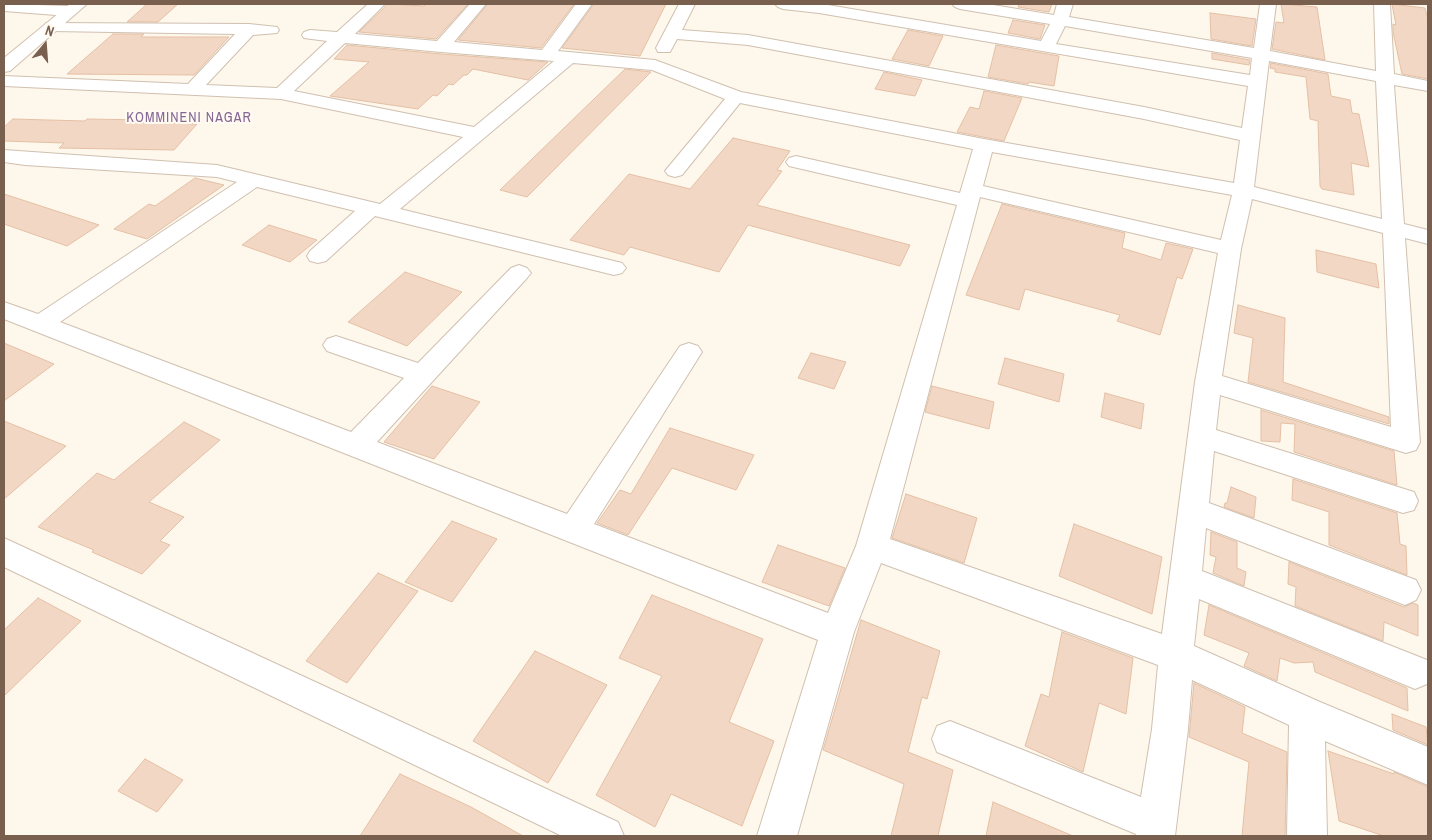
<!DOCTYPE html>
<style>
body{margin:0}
#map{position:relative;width:1432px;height:840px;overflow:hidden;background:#fdf7ec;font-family:"Archivo Narrow",sans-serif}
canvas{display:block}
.frame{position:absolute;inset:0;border:5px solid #795f4e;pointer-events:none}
.north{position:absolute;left:20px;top:20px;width:50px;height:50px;-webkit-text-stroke:4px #fffbf3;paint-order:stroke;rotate:18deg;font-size:14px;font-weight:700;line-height:20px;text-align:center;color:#795f4e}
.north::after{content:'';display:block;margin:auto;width:18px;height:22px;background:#795f4e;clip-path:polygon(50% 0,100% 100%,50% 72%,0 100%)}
</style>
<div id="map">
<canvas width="1432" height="840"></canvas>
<div class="frame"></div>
<div class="north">N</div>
</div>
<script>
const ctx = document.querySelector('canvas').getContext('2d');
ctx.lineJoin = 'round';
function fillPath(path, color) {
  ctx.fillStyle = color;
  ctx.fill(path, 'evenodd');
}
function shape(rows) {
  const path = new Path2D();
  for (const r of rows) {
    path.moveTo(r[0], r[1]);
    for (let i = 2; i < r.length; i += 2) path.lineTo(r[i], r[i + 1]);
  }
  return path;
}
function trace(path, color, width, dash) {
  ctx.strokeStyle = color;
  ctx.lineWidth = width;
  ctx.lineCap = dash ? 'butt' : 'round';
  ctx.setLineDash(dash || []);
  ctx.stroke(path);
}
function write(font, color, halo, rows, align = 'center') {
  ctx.font = font + ' "Archivo Narrow",sans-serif';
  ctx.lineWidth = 4;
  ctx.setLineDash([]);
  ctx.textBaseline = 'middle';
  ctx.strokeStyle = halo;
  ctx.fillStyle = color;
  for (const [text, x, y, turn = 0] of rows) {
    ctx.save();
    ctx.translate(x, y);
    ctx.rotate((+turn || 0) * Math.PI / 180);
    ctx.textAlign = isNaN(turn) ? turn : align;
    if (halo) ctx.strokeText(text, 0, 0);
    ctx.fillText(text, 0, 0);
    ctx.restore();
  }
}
const building = shape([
 [147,4,178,4,158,22,127,22,147,4],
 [388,4,424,6,426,4,468,4,436,39,359,32,388,4],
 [488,4,574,4,541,48,458,40,488,4],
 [594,4,666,4,640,56,562,48,594,4],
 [1019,4,1052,4,1049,12,1018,7,1019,4],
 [1281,4,1317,7,1325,60,1272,49,1276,22,1284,23,1281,4],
 [1392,4,1425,8,1428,20,1428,79,1402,74,1393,32,1393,24,1396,25,1392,4],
 [1210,13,1256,19,1252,46,1211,39,1210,13],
 [1013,20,1045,25,1040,39,1008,33,1013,20],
 [908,30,943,36,929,66,892,59,908,30],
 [113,34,144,34,141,37,229,37,194,75,67,74,113,34],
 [347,45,441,54,548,62,528,80,473,69,467,75,464,75,453,85,449,84,437,96,433,95,418,109,330,96,369,62,334,59,347,45],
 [996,45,1059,56,1054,86,1029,82,1028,84,988,77,996,45],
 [1212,53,1250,60,1249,65,1212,59,1212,53],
 [1271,63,1328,74,1331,96,1350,100,1352,113,1359,114,1369,167,1351,163,1354,195,1322,189,1320,186,1318,121,1310,119,1306,77,1275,72,1275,69,1270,68,1271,63],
 [625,69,651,72,527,197,500,190,625,69],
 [884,72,922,80,915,96,875,89,884,72],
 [984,91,1022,98,1004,141,957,132,970,107,979,109,984,91],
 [13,119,85,121,87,119,147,120,145,122,197,124,174,150,59,148,64,143,4,141,4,127,13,119],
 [733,138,790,151,777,170,782,171,757,205,910,245,900,266,748,225,719,272,630,247,624,255,570,240,629,174,690,189,733,138],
 [195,178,224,185,147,239,114,229,149,204,155,206,195,178],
 [4,194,99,225,67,246,4,224,4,194],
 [1002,204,1125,233,1122,248,1161,260,1166,243,1193,249,1182,279,1177,277,1160,335,1117,321,1120,315,1025,289,1019,310,966,295,1002,204],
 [269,225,317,240,290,262,242,245,269,225],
 [1316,250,1376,264,1379,288,1317,272,1316,250],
 [405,272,462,292,407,346,348,322,405,272],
 [1238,305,1285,318,1283,382,1389,417,1389,424,1248,382,1253,338,1234,333,1238,305],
 [4,343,54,364,4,401,4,343],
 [811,353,846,362,834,389,798,378,811,353],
 [1005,358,1064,374,1059,402,998,384,1005,358],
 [432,386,480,402,434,459,384,442,432,386],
 [932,386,994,402,989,429,925,412,932,386],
 [1105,393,1144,404,1141,429,1101,417,1105,393],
 [1261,410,1394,451,1397,485,1294,452,1295,424,1281,423,1280,442,1261,441,1261,410],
 [4,421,66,446,4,499,4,421],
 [184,422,220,440,149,502,184,517,160,541,170,545,142,574,92,552,94,550,38,527,97,473,114,480,184,422],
 [670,428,754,455,736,490,672,468,628,535,597,523,620,490,631,494,670,428],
 [1293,479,1397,513,1400,544,1406,546,1407,575,1329,545,1329,512,1292,500,1293,479],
 [1231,487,1256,497,1254,518,1224,507,1225,503,1227,503,1231,487],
 [906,494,977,518,964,563,892,538,906,494],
 [452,521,497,539,452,602,405,582,452,521],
 [1074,524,1162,557,1152,614,1059,576,1074,524],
 [1211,532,1237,542,1237,568,1246,572,1244,586,1213,573,1216,557,1210,555,1211,532],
 [778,545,845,568,829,606,762,582,778,545],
 [1289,562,1404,607,1413,603,1418,605,1418,636,1384,622,1383,641,1295,606,1296,587,1288,584,1289,562],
 [378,573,418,591,347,683,306,661,378,573],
 [652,595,763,639,729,722,774,741,742,826,671,794,655,827,596,795,662,676,619,658,652,595],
 [38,598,81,621,4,696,4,630,38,598],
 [1209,605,1407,688,1408,711,1315,672,1313,662,1294,663,1280,658,1277,681,1244,666,1249,653,1204,635,1209,605],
 [861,620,940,651,927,699,922,697,908,752,953,770,938,836,891,836,904,784,823,750,861,620],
 [1062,632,1133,658,1126,714,1099,703,1083,772,1025,746,1041,694,1049,697,1062,632],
 [535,651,607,685,548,783,473,741,535,651],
 [1194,683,1245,707,1242,733,1287,752,1285,836,1242,836,1249,762,1189,737,1194,683],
 [1392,714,1426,727,1428,745,1393,730,1392,714],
 [1328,751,1394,774,1394,772,1428,787,1428,836,1384,836,1339,821,1328,751],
 [145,759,183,780,157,812,118,791,145,759],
 [400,774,471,807,523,836,360,836,400,774],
 [993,802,1073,836,986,836,993,802]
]);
fillPath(building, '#f2d8c4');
trace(building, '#e5bfa4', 1);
const street = shape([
 [4,4,69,6,75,8,77,11,75,14,69,16,4,11,4,4],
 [368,4,385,4,355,34,437,41,470,4,486,4,454,42,542,50,576,4,592,4,558,51,655,60,741,92,984,139,1234,183,1240,140,1144,119,748,45,677,39,670,52,658,52,656,48,679,4,695,4,682,30,748,35,1144,107,1242,128,1248,86,819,13,783,9,778,7,775,4,822,4,1041,41,1050,24,960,9,955,7,952,4,987,4,1054,15,1057,4,1073,4,1069,17,1254,48,1260,4,1276,4,1270,51,1376,71,1374,4,1390,4,1394,74,1428,81,1428,91,1394,85,1404,224,1428,230,1428,244,1405,238,1420,442,1416,450,1406,453,1220,395,1216,430,1414,492,1418,501,1414,510,1403,513,1214,451,1209,503,1416,580,1421,590,1416,600,1405,605,1206,528,1202,571,1427,660,1428,682,1427,684,1415,689,1199,599,1194,646,1320,702,1428,747,1428,785,1325,741,1327,836,1287,836,1289,725,1192,680,1188,729,1175,836,1135,836,1136,834,937,752,932,739,937,726,950,721,1141,797,1152,729,1158,665,881,563,854,632,797,836,757,836,818,640,4,319,4,302,38,314,237,182,217,177,25,165,4,162,4,150,217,165,380,204,463,137,281,99,4,86,4,76,188,84,235,34,52,31,46,29,44,26,46,23,249,24,277,27,279,30,277,33,253,35,206,85,277,88,327,41,304,38,302,35,304,32,310,30,337,32,368,4],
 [1065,26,1252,58,1250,75,1056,44,1065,26],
 [345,43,441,52,554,61,474,127,294,91,345,43],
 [1269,61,1376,81,1382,219,1254,187,1269,61],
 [573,63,652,70,725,99,665,171,668,175,675,177,682,175,740,103,973,149,960,193,796,156,789,158,786,162,789,166,957,205,856,546,828,613,594,524,702,352,698,346,689,343,680,346,567,514,377,442,527,278,531,273,527,268,519,265,511,268,418,363,336,336,327,339,323,345,327,351,404,378,351,432,60,322,257,187,355,211,310,251,307,256,310,261,318,263,326,261,375,216,614,275,622,273,626,268,622,263,400,209,573,63],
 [992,152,1232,195,1221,240,983,186,992,152],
 [980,197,1218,253,1195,382,1162,634,890,539,980,197],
 [1252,199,1383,233,1391,427,1222,376,1241,249,1252,199],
 [4,538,618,822,624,836,562,836,4,567,4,538]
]);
const secondary = shape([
 [70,4,87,4,10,71,4,72,4,58,70,4]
]);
trace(street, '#d0c0b0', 2);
trace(secondary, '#d3c0af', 2);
fillPath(street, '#fff');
fillPath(secondary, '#fff');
ctx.letterSpacing = '1px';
write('14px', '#866694', '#fffbf3', [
 ["KOMMINENI NAGAR",189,118]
]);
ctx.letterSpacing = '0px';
</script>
